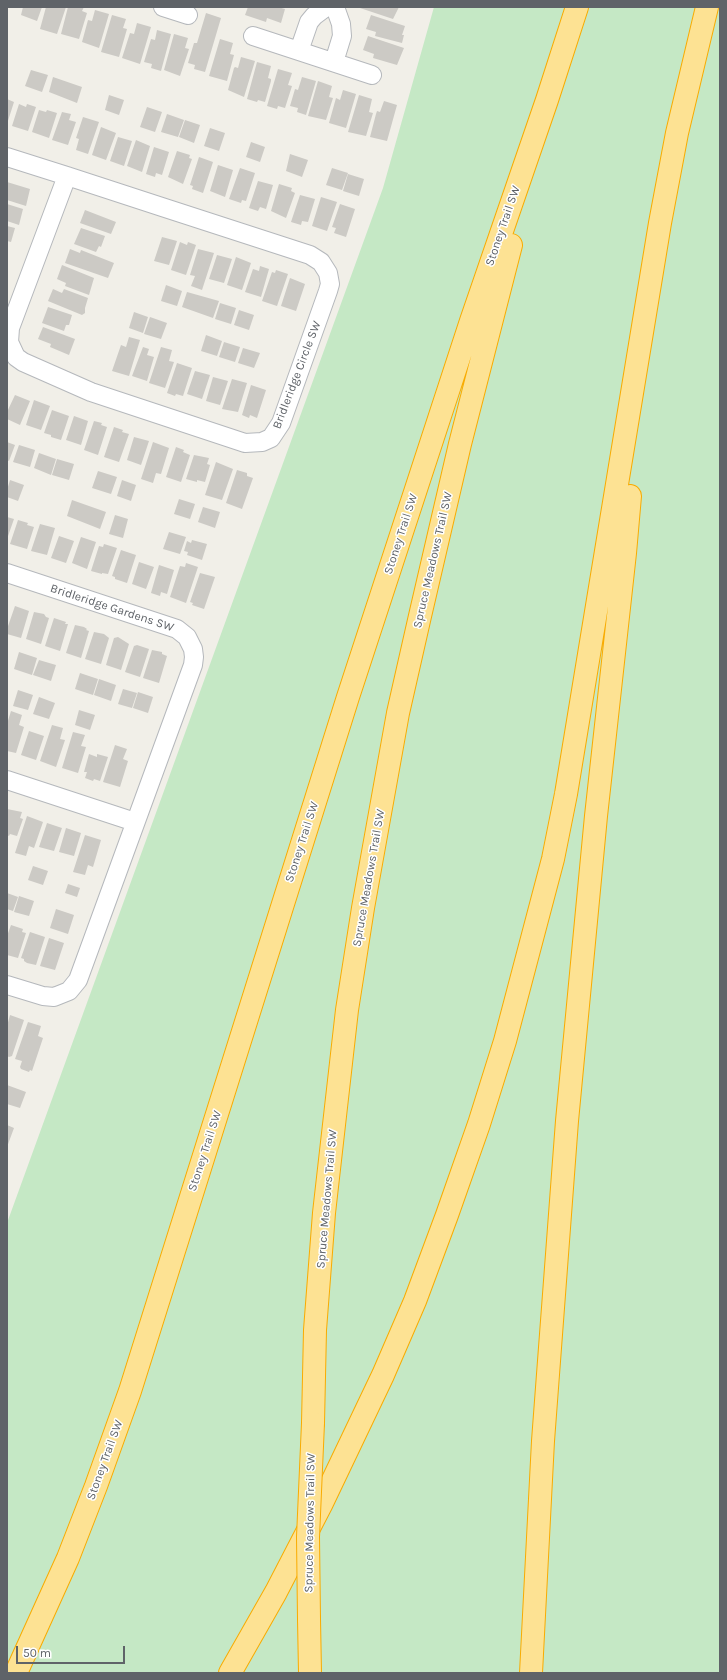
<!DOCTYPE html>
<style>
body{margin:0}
#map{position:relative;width:727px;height:1680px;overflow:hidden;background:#f1efe8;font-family:Karla,sans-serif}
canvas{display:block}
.frame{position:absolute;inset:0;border:8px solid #5f6368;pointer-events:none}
.scale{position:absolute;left:16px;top:1646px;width:109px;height:18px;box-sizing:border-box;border:2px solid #5f6368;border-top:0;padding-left:5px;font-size:12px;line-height:14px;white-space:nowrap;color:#5f6368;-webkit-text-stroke:3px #fff;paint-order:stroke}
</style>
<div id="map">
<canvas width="727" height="1680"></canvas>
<div class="frame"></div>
<div class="scale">50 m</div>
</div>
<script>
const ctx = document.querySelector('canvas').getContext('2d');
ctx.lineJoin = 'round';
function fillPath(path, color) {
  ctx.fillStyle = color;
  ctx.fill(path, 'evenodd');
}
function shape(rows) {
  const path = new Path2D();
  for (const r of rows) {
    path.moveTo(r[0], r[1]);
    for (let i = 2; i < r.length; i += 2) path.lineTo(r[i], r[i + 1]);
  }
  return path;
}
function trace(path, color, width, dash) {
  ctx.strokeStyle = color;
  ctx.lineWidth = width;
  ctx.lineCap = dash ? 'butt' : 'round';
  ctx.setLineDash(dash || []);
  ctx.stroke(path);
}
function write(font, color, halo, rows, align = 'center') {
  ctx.font = font + ' Karla,sans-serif';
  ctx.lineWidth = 3;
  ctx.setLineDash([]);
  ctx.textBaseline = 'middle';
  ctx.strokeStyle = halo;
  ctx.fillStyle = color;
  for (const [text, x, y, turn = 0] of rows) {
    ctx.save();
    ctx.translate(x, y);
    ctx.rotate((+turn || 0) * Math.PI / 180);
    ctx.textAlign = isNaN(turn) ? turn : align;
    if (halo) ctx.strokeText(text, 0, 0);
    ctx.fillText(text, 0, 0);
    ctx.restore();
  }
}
fillPath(shape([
 [434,7,720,7,720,1673,7,1673,7,1223,383,188]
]), '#c5e8c5');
fillPath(shape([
 [23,7,42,7,37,21,21,15],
 [46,7,66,7,57,34,40,29],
 [68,7,84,7,82,11,87,13,79,39,61,34],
 [248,7,278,7,285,9,281,23,267,18,266,22,245,15],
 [360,7,399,7,393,19,360,8],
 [95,10,109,14,99,48,82,42,88,20,92,21],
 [206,13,221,18,205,72,194,69,195,65,188,63,194,43,197,43],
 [112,15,126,19,123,28,127,29,119,57,101,52],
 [371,15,405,26,402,35,404,35,402,43,375,36,376,32,366,29],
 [137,23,151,27,140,64,122,58,130,33,134,34],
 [157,30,171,34,161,71,151,68,152,64,144,62,151,39,155,40],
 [174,34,188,38,185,48,189,49,180,76,164,70],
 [368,36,404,48,397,65,373,58,374,54,363,50],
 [220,39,233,43,230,54,234,55,227,81,209,76],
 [241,57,255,61,244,97,228,90,234,68,235,67,238,68],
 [257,62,271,66,268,78,271,79,271,81,265,102,258,100,257,102,247,99],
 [278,69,292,73,288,85,292,86,285,108,278,106,277,109,267,106],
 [31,70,48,75,42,92,25,86],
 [53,77,82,87,77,103,49,92],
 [302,77,316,81,306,115,297,112,298,108,290,106,295,89,298,90],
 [318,81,332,86,329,97,333,98,326,120,308,116],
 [343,90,356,94,346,128,329,123,336,98,340,100],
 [109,95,124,100,119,115,105,110],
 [359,95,372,99,369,112,373,113,366,136,348,132],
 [7,99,14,102,7,124],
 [384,101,397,105,387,141,370,137,376,114,377,111,380,112],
 [19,104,26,107,27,104,36,107,28,131,12,126],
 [147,107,162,112,155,132,140,127],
 [39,110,46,112,47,110,57,113,49,138,32,132],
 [62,112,71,114,69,120,76,122,68,145,52,140],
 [167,114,184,120,178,137,161,132],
 [83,117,99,122,88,154,76,150,79,139,76,138],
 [185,120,200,125,194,143,179,137],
 [101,127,116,133,106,160,92,155],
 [210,128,225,133,219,151,204,146],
 [118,137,132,141,124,166,110,161],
 [136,140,150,146,142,172,127,166],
 [251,142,265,147,260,162,246,157],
 [154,147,169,152,162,175,156,173,155,177,146,174],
 [177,151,190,155,189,158,192,159,183,184,168,177],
 [290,154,308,160,302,177,286,171],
 [199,157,213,162,203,193,192,189,193,186,190,185],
 [218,165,233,170,225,197,210,191],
 [240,168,255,173,246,201,242,200,241,203,229,199],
 [332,168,348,173,342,190,326,185],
 [348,174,364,179,359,196,343,191],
 [258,181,273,185,266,209,260,207,258,211,249,208],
 [7,182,30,189,26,206,7,200],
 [279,184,292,188,291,191,295,193,286,218,271,211],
 [300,195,315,199,308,222,302,221,301,225,291,222],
 [321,197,337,202,327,231,312,226],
 [7,204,23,209,19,225,7,221],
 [340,204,355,209,346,237,334,233,336,228,332,227],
 [85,210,116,222,111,234,80,223],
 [7,226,15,228,11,242,7,241],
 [81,228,105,236,101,247,99,246,96,252,74,244],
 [162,237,177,241,169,265,154,261],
 [180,242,187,245,188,242,196,245,186,275,171,270],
 [70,249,80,253,81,250,114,263,108,278,65,263],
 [198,249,214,253,202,290,191,286,195,276,190,275],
 [217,255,232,259,224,283,209,279],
 [236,257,251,263,242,290,227,285],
 [62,265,94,278,89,295,65,286,66,283,57,279],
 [260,266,269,269,261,297,245,292,253,269,259,271],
 [276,270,288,274,277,306,262,301,272,272,275,273],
 [290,278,305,284,296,311,281,306],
 [166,285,182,291,177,306,161,301],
 [53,289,62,293,64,289,88,298,85,308,85,313,82,315,48,301],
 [187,292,219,301,213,318,182,307],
 [220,303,236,308,231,324,215,319],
 [48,307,72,315,69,325,66,325,64,331,42,323],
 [239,310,254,315,249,330,234,325],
 [134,312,148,317,143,333,129,328],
 [150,317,167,323,161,339,144,334],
 [43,327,75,339,69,355,50,347,51,344,38,339],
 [206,335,222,341,217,356,201,351],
 [129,337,140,340,129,376,112,371,121,345,126,347],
 [224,342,240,347,235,362,219,357],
 [143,347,149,349,147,355,154,357,147,381,132,376],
 [161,347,172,350,169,361,174,362,165,388,149,383],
 [243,348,260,353,254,368,238,363],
 [177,363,192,368,183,396,176,394,175,396,167,393],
 [195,371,210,375,202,399,187,394],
 [213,377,228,381,220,405,206,401],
 [232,379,247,383,238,412,222,409],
 [251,385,266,390,257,418,250,415,249,418,242,415],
 [15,395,30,401,20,425,7,419,7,412],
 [34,400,50,406,41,430,26,425],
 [52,410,69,416,61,440,51,437,51,435,44,433],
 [74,416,88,421,81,445,66,440],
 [94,421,102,423,101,425,107,427,98,455,84,450],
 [114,427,123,430,122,432,129,434,119,462,104,457],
 [134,437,149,441,141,465,127,460],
 [7,442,15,445,9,461,7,460],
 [153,442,169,448,161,474,156,473,153,483,141,479],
 [19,445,35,450,30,467,13,462],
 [176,447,184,450,183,452,190,455,181,482,166,477],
 [39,453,56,459,51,475,34,468],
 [194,455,209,458,207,464,210,465,205,482,197,480,197,482,186,479],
 [57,459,74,464,69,480,52,475],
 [216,462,233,469,222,500,205,495],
 [237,470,247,473,247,476,253,478,242,509,226,503],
 [98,471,117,477,111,494,92,488],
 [10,480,24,485,18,501,7,497,7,490],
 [122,480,136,485,131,501,117,496],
 [179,499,195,504,190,519,174,514],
 [72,500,106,512,100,529,67,516],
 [203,507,220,512,215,528,198,522],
 [115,515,128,519,123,538,109,534],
 [7,517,14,519,7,539],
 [18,520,28,523,27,525,34,527,27,549,10,544],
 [40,524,55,528,47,555,31,551],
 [169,532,186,537,180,554,163,549],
 [59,536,74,541,66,563,51,558],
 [81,537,96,542,87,569,72,563],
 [192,540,207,544,202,560,187,555,188,552,184,551,187,541,191,543],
 [104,544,117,548,108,574,102,573,102,574,91,571,99,546,103,547],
 [121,550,136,555,127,583,115,579,115,577,112,576],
 [139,562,154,567,146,589,132,584],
 [186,563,198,567,186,603,170,597,180,566,185,567],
 [159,565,174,570,167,594,161,592,160,596,151,593],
 [200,573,215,577,204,609,192,605,193,603,190,602],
 [15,606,29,611,21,638,7,634,7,629],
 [34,612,44,614,46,617,49,618,41,644,26,639],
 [54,618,66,622,65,624,68,624,60,651,45,646],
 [75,625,84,627,87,629,86,630,89,631,81,658,66,653],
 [94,632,104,634,109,638,101,664,85,659],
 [118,637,129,644,121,670,106,665,114,638],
 [137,645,149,649,140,677,125,672,134,646],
 [152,650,162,652,162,654,167,656,159,683,143,678],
 [19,652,37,658,32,675,14,669],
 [39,660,56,665,51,681,33,675],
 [80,673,98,679,93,695,75,689],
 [99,679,116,685,111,701,94,695],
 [123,689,137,693,132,708,118,704],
 [18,690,33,695,28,710,13,706],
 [138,692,153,697,148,713,133,708],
 [39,697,55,703,49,719,33,714],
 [79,710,95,715,90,730,75,725],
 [11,711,22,715,19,725,24,727,16,753,7,751,7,724],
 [52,725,63,728,60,739,65,740,56,767,40,761],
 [29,731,44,736,36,760,21,755],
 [73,732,85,735,81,746,86,747,78,773,62,768],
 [115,745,127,749,123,759,128,761,120,787,103,782],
 [89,754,97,757,97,754,108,757,100,781,94,779,93,781,85,778,87,772,84,772],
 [7,809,22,812,20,818,23,819,17,836,10,834,9,836,7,835],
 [27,816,43,822,34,848,29,846,26,856,15,853],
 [47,823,62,828,54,851,39,847],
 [66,828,81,833,74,856,59,852],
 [85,835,101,840,93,867,88,865,85,875,73,872],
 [33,866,48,871,43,885,28,880],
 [68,884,80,888,77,897,65,893],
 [7,893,18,897,13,911,7,909],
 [19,896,34,901,29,916,14,912],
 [56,909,74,915,68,934,50,928],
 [11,925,23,929,22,932,26,933,18,958,7,955,7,936],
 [30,932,45,937,36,965,27,963,24,961,24,959,21,958],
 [49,938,64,943,55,970,40,966],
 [10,1015,24,1020,12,1056,9,1057,7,1056,7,1026],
 [28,1022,41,1026,38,1036,43,1038,32,1071,30,1070,29,1072,21,1069,20,1067,22,1061,15,1059],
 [7,1085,26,1092,20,1108,7,1104],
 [7,1125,14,1128,7,1147]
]), '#cccac5');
const minor = shape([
 [163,7,188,15],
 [253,36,372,75],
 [299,51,309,22,314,16,326,7],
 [334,62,342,36,341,24,335,7],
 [7,157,67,176,162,207,310,255,321,262,328,273,330,284,328,291,281,423,271,438,262,442,245,443,91,392,23,362,16,357,9,342,10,328,67,176],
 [7,573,177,629,187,637,193,649,194,657,193,665,78,980,69,991,54,997,43,996,7,985],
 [7,780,135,822]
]);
const highway = shape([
 [313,1423,315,1330,324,1213,347,1010,363,908,398,713,420,616,460,444,511,245],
 [309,1619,310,1673],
 [16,1673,68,1558,96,1486,130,1391,348,697,471,321,547,100,577,7],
 [230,1673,276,1592,321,1505,383,1375,415,1301,447,1215,479,1124,505,1041,553,859,566,794,660,223,677,133,707,7],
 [531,1673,543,1441,567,1121,596,816,625,553,630,496]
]);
trace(minor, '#b5b8bc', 20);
trace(highway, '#f9ab00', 24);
trace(minor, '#fff', 18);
trace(highway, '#fde293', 22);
const highwayBridge = shape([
 [309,1619,308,1537,313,1423]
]);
trace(highwayBridge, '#f9ab00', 24, []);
trace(highwayBridge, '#fde293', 22);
write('12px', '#5f6368', '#fff', [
 ["Stoney Trail SW",503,226,-71],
 ["Bridleridge Circle SW",297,375,-69],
 ["Stoney Trail SW",401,534,-72],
 ["Spruce Meadows Trail SW",433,560,-77],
 ["Bridleridge Gardens SW",112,608,18],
 ["Stoney Trail SW",302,842,-72],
 ["Spruce Meadows Trail SW",369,878,-80],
 ["Stoney Trail SW",205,1151,-72],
 ["Spruce Meadows Trail SW",327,1199,-85],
 ["Stoney Trail SW",105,1460,-70],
 ["Spruce Meadows Trail SW",310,1523,-89]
]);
</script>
